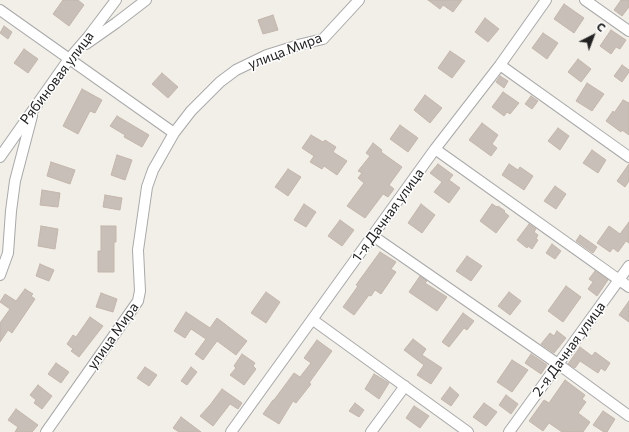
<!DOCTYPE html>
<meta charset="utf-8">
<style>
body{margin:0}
#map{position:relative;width:629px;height:432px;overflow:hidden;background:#f2efe9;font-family:Commissioner,sans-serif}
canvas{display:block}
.north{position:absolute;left:573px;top:16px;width:40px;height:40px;-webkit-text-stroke:3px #fff;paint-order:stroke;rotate:42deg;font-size:11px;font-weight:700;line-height:16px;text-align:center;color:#222}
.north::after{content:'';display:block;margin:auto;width:14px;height:18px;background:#222;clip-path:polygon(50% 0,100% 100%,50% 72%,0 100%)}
</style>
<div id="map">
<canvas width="629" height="432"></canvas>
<div class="north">С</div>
</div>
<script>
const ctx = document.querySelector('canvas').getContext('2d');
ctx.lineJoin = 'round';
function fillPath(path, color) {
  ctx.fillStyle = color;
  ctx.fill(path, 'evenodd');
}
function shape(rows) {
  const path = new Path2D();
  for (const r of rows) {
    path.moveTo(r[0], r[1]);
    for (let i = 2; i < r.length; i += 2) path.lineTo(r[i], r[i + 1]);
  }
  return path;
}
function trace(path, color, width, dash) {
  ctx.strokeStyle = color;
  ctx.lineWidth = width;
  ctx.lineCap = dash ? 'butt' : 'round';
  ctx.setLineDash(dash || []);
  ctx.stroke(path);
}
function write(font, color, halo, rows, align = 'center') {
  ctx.font = font + ' Commissioner,sans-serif';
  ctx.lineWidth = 3;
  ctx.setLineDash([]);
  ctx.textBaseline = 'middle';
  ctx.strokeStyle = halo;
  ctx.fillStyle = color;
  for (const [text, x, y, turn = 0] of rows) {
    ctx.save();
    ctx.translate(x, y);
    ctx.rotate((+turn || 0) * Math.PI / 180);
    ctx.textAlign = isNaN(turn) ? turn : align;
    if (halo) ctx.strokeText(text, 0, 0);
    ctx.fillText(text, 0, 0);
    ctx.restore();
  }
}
const building = shape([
 [63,0,78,0,84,5,69,26,53,14,63,0],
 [428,0,462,0,453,12,443,5,440,9,428,0],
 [621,0,629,0,629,7,622,16,614,10,621,0],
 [564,4,584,18,574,33,554,19,564,4],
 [273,15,278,30,263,34,258,20,273,15],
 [485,18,499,29,488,42,475,32,485,18],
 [4,26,12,32,8,39,0,33,4,26],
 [611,30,626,40,620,49,616,47,611,54,600,46,611,30],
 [543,33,558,43,547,59,532,48,543,33],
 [24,49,38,59,28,73,14,63,24,49],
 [450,51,465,61,452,78,438,68,450,51],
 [578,59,591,69,581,82,568,72,578,59],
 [622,65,629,70,629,72,622,82,614,76,622,65],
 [162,73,178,87,168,98,152,84,162,73],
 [500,76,508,81,504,88,496,82,500,76],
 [587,83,604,94,592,111,576,101,587,83],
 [82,89,102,100,95,113,90,111,78,134,63,126,82,89],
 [503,92,519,103,510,114,507,112,504,116,492,107,503,92],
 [425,95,442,108,430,123,414,110,425,95],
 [531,96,538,101,532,109,525,104,531,96],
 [623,100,629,103,629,135,622,130,621,132,606,121,613,111,614,113,623,100],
 [117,116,149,135,142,147,124,137,125,135,110,126,117,116],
 [482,123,498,135,492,144,497,148,491,156,469,140,482,123],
 [400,125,418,138,408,152,390,139,400,125],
 [558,128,569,136,560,150,548,141,558,128],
 [311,135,323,142,325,140,336,147,333,152,347,161,337,175,324,166,322,169,310,162,314,156,302,148,311,135],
 [373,143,382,150,381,152,402,167,389,185,394,189,388,197,383,194,365,218,347,206,364,183,358,178,362,173,358,171,370,156,366,153,373,143],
 [592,150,606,160,598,173,583,163,592,150],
 [117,155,132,160,125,180,111,175,117,155],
 [51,162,75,170,70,184,47,176,51,162],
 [438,164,453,175,449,180,460,188,449,203,434,192,442,182,430,173,438,164],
 [509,164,518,170,520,167,533,176,524,190,502,175,509,164],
 [629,164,629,181,625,187,617,181,629,164],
 [288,169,301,177,288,196,275,187,288,169],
 [555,186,566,194,556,209,544,201,555,186],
 [42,190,60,193,58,207,40,205,42,190],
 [105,195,122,198,120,210,103,207,105,195],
 [304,204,316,212,306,227,294,220,304,204],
 [421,204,435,215,422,233,408,223,421,204],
 [492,204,497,207,498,206,505,211,504,212,509,216,496,233,480,221,492,204],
 [340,220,354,230,342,246,328,236,340,220],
 [629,222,629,243,626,241,618,252,613,248,610,252,597,243,609,226,620,234,629,222],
 [529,224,536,229,534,232,538,235,536,239,538,240,532,249,528,246,527,248,517,240,529,224],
 [41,226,58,229,55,249,38,246,41,226],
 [101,226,116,226,116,242,114,242,114,272,98,272,98,251,101,251,101,226],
 [580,235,597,247,593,253,576,241,580,235],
 [552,244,561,251,555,259,546,253,552,244],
 [380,252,396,262,391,269,396,272,381,294,375,290,371,296,369,295,354,315,343,307,358,286,356,285,380,252],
 [467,256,482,266,471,281,456,271,467,256],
 [40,264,54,270,49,281,36,276,40,264],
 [595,271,608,280,597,296,588,289,593,282,589,279,595,271],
 [420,276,427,281,425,283,447,297,437,311,409,292,420,276],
 [566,286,581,297,563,322,548,311,566,286],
 [25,289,33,294,31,296,35,299,12,333,8,330,0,342,0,323,10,309,0,302,5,294,16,301,25,289],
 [266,292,280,302,266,323,251,313,266,292],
 [509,292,521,301,510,315,498,306,509,292],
 [101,293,117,299,113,312,96,307,101,293],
 [629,301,629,322,619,315,629,301],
 [186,312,210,328,217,318,247,341,236,355,217,341,203,360,195,354,206,339,191,329,185,338,174,331,186,312],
 [463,313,474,321,467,330,464,328,449,347,442,342,463,313],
 [90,317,103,326,79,357,71,351,73,349,67,344,73,335,76,337,90,317],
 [557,331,566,338,554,353,541,344,550,333,554,336,557,331],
 [413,339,426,349,422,355,442,368,431,384,417,375,424,365,404,350,413,339],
 [317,340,332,351,309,383,311,384,296,403,293,401,279,424,263,414,273,400,274,400,294,373,300,377,311,363,304,358,317,340],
 [580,347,592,356,595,352,610,363,605,371,601,368,598,373,580,361,575,368,568,364,580,347],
 [242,354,255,363,253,366,256,369,244,385,230,375,236,368,234,366,242,354],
 [531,354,547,365,541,374,525,363,531,354],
 [512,360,528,370,512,392,497,382,512,360],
 [56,363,69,372,61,383,48,374,56,363],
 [145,367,157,375,149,386,137,378,145,367],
 [191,367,197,372,187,385,181,381,191,367],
 [374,374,389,383,379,399,365,389,374,374],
 [565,380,585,395,582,399,586,402,578,413,590,422,583,432,562,432,549,423,543,431,529,421,544,400,549,403,565,380],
 [38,385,52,396,42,409,34,403,36,400,30,395,38,385],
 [450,387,459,395,451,406,441,399,450,387],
 [222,389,242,403,238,409,230,404,213,426,200,416,210,405,222,389],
 [506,395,518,404,511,414,499,405,506,395],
 [355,403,364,410,359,417,349,411,355,403],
 [484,403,497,412,486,426,473,417,484,403],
 [414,406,429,416,420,428,406,418,414,406],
 [16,409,38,425,32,432,15,432,18,427,8,420,16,409],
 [603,411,615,419,607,432,604,432,593,425,603,411],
 [181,417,201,432,179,432,173,428,181,417]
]);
fillPath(building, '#c7bfb8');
trace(building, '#c4b6ab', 1);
const minor = shape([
 [585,0,629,31],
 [0,10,174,133],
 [86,44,116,23,146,0],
 [500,65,629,157],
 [435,149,629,287],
 [0,157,69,59,88,37,116,0],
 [373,236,558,364,629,416],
 [0,275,8,253,11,211,15,181,32,116],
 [313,320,468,432],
 [46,432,138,301,140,291,138,250,147,187,153,170,174,133,191,111,220,82,236,70,267,55,302,44,323,39,359,0],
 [231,432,435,149,500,65,546,0],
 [371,432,405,386],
 [509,432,629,266]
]);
trace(minor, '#a9a9a9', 12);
trace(minor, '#fff', 10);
write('14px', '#222', '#fff', [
 ["улица Мира",285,51,-21],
 ["Рябиновая улица",57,78,-53],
 ["1-я Дачная улица",388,215,-54],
 ["улица Мира",113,336,-55],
 ["2-я Дачная улица",569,349,-54]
]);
</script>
